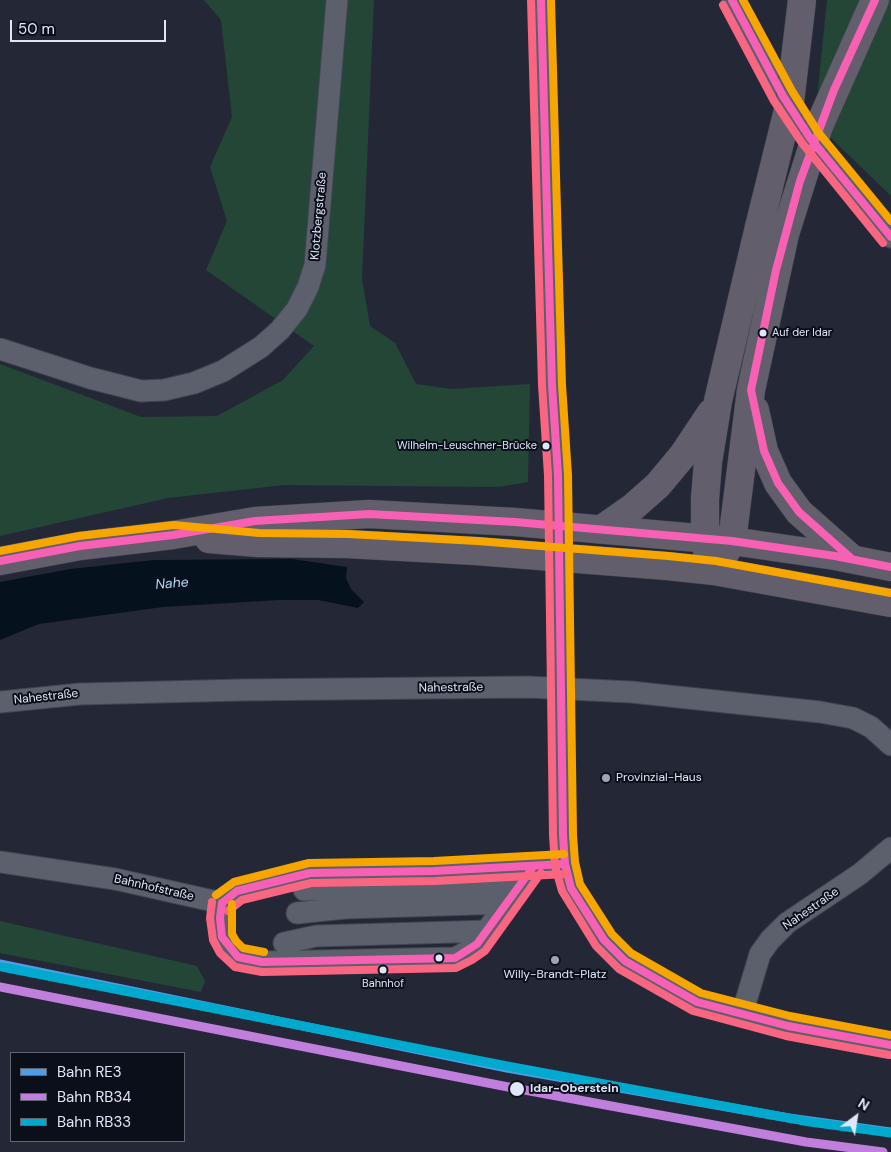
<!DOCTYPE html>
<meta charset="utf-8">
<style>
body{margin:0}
#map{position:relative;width:891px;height:1152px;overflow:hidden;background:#242836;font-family:"DM Sans",sans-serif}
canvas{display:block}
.legend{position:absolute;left:10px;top:1052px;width:175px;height:90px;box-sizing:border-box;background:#0b0f1a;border:1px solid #606572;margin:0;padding:6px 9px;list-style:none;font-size:15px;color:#dfe6f7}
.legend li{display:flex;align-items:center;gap:10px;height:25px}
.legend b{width:25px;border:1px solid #606572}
.north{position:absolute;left:831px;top:1092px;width:50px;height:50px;-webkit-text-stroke:4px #0b0f1a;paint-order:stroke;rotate:31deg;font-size:14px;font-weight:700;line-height:20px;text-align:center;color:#dfe6f7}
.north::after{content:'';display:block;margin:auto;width:18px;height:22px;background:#dfe6f7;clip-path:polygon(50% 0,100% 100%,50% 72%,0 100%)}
.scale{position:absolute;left:10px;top:20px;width:156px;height:22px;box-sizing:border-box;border:2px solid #dfe6f7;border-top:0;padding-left:6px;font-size:15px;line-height:18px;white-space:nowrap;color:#dfe6f7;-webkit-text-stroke:4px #0b0f1a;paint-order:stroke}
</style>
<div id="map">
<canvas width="891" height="1152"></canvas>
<ul class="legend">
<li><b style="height:6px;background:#4d9ee5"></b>Bahn RE3</li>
<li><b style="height:6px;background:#c07fdc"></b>Bahn RB34</li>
<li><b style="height:6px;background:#00a9ce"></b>Bahn RB33</li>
</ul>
<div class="north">N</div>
<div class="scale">50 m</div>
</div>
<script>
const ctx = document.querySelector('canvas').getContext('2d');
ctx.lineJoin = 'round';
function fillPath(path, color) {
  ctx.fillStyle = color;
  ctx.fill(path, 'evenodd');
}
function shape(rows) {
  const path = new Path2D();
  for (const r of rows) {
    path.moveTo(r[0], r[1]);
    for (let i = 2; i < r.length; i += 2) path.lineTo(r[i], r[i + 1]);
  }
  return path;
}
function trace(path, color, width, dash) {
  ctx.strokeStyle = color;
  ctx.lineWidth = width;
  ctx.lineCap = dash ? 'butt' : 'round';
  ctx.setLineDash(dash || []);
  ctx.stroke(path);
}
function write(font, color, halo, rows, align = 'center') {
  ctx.font = font + ' "DM Sans",sans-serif';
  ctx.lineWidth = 4;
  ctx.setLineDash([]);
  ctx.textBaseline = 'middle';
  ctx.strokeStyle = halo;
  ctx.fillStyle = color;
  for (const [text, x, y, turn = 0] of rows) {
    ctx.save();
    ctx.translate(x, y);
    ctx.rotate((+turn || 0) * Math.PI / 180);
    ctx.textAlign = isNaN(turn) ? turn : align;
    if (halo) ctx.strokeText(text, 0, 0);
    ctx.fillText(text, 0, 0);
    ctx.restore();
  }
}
fillPath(shape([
 [204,0,374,0,362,279,370,326,395,343,416,384,452,389,530,384,528,482,499,487,284,485,168,498,0,536,0,364,141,417,217,416,283,380,314,346,206,270,227,221,210,167,232,117,221,20],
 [827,0,891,0,891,196,831,138,818,89],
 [0,921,197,966,205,981,201,992,0,953]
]), '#244636');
fillPath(shape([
 [292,559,347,567,346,578,351,589,364,602,358,608,318,600,279,600,163,607,39,624,0,640,0,582,70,569,154,560]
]), '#05121e');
const minor = shape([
 [541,0,552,385,558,475],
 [732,0,783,96,810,138,891,237],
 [0,349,90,378,141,391,164,390,194,383,223,371,261,347,280,330,297,309,308,287,315,265,337,0],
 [0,702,80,694,242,690,528,687,631,692,820,712,853,718,871,727,891,745],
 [563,796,565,864,571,888,604,940,625,961,660,984,697,1002,788,1026,891,1045],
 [0,862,115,879,222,903],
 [304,890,523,883],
 [222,903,220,918,222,937,228,947,238,957,262,962,455,958,467,952,477,944,533,867],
 [222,903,237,891,310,873,434,871,565,864],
 [297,913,346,908,508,903],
 [284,943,316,936,488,931],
 [742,1014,760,954,770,940,787,923,860,874,891,848]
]);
const primary = shape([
 [755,410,764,451,778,483,799,512,851,558],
 [602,529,632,508,658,485,683,455,711,413],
 [209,539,258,543,347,544,476,551,667,566,714,571,891,603],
 [708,555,705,539,705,499,708,462,718,401,759,227],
 [723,557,732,541,751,390,785,234],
 [0,561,80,546,173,535,255,521,369,514,515,522,732,541,835,556,891,567]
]);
trace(minor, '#414451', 23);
trace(primary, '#414451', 29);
trace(minor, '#5c606c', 21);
trace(primary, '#625e6b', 28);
const minorBridge = shape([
 [558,475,563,796]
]);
const primaryBridge = shape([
 [759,227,790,102,802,0],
 [785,234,819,126,875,0]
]);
trace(minorBridge, '#414451', 23, []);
trace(primaryBridge, '#414451', 29, []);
trace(minorBridge, '#5c606c', 21);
trace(primaryBridge, '#625e6b', 28);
trace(shape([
 [541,0,552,385,558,475,563,835,565,864,571,888,604,940,625,961,697,1002,788,1026,891,1045],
 [732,0,783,96,810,138,891,237],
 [852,559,799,512,778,483,764,451,751,390,776,270,800,181,834,90,875,0],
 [0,561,80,546,173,535,255,521,369,514,515,522,732,541,835,556,891,567],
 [222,903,220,918,222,937,238,957,262,962,455,958,477,944,533,867],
 [222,903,237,891,310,873,434,871,565,864]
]), '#f860b3', 8);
trace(shape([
 [531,0,542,385,548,475,553,835,555,866,562,891,596,946,619,969,693,1011,786,1036,889,1055],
 [723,5,774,101,802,143,883,243],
 [212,902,210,918,213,940,220,953,235,967,262,972,456,968,472,960,485,951,541,873],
 [228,911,242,900,311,883,435,881,566,874]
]), '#fa6682', 8);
trace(shape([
 [551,0,562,385,568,475,573,835,575,862,580,884,612,934,631,953,701,993,790,1016,891,1035],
 [743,0,792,91,818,132,891,221],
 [0,551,79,536,174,525,259,533,348,534,477,541,668,556,716,561,891,593],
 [216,895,234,882,309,863,434,861,564,854],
 [232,904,232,934,236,941,243,948,264,952]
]), '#f7a600', 8);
trace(shape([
 [0,964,507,1068,789,1118,891,1132]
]), '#4d9ee5', 9);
trace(shape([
 [0,987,503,1086,806,1142,883,1152]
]), '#c07fdc', 9);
trace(shape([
 [2,967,507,1066,810,1122,891,1133]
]), '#00a9ce', 9);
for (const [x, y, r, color] of [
 [763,333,4.5,"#dfe6f7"],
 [546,446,4.5,"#dfe6f7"],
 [606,778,5,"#9ea4b3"],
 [439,958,4.5,"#dfe6f7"],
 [555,960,5,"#9ea4b3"],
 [383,970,4.5,"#dfe6f7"],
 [517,1089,8,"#dfe6f7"]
]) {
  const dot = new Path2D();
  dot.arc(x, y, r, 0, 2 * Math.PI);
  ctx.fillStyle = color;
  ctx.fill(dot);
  trace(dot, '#0b0f1a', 2);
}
write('11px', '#dfe6f7', '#0b0f1a', [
 ["Auf der Idar",772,333],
 ["Wilhelm-Leuschner-Brücke",537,446,"right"],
 ["Bahnhof",383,984,"center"]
], 'left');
write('12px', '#dfe6f7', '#0b0f1a', [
 ["Klotzbergstraße",319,216,-85],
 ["Nahestraße",451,688,-1],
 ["Nahestraße",46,697,-6],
 ["Bahnhofstraße",154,888,13],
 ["Nahestraße",811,909,-35]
]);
write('12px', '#dfe6f7', '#0b0f1a', [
 ["Provinzial-Haus",616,778],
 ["Willy-Brandt-Platz",555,975,"center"]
], 'left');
write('bold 12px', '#dfe6f7', '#0b0f1a', [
 ["Idar-Oberstein",530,1089]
], 'left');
write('italic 14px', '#acdafc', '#0b0f1a', [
 ["Nahe",172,584,-5]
]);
</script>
